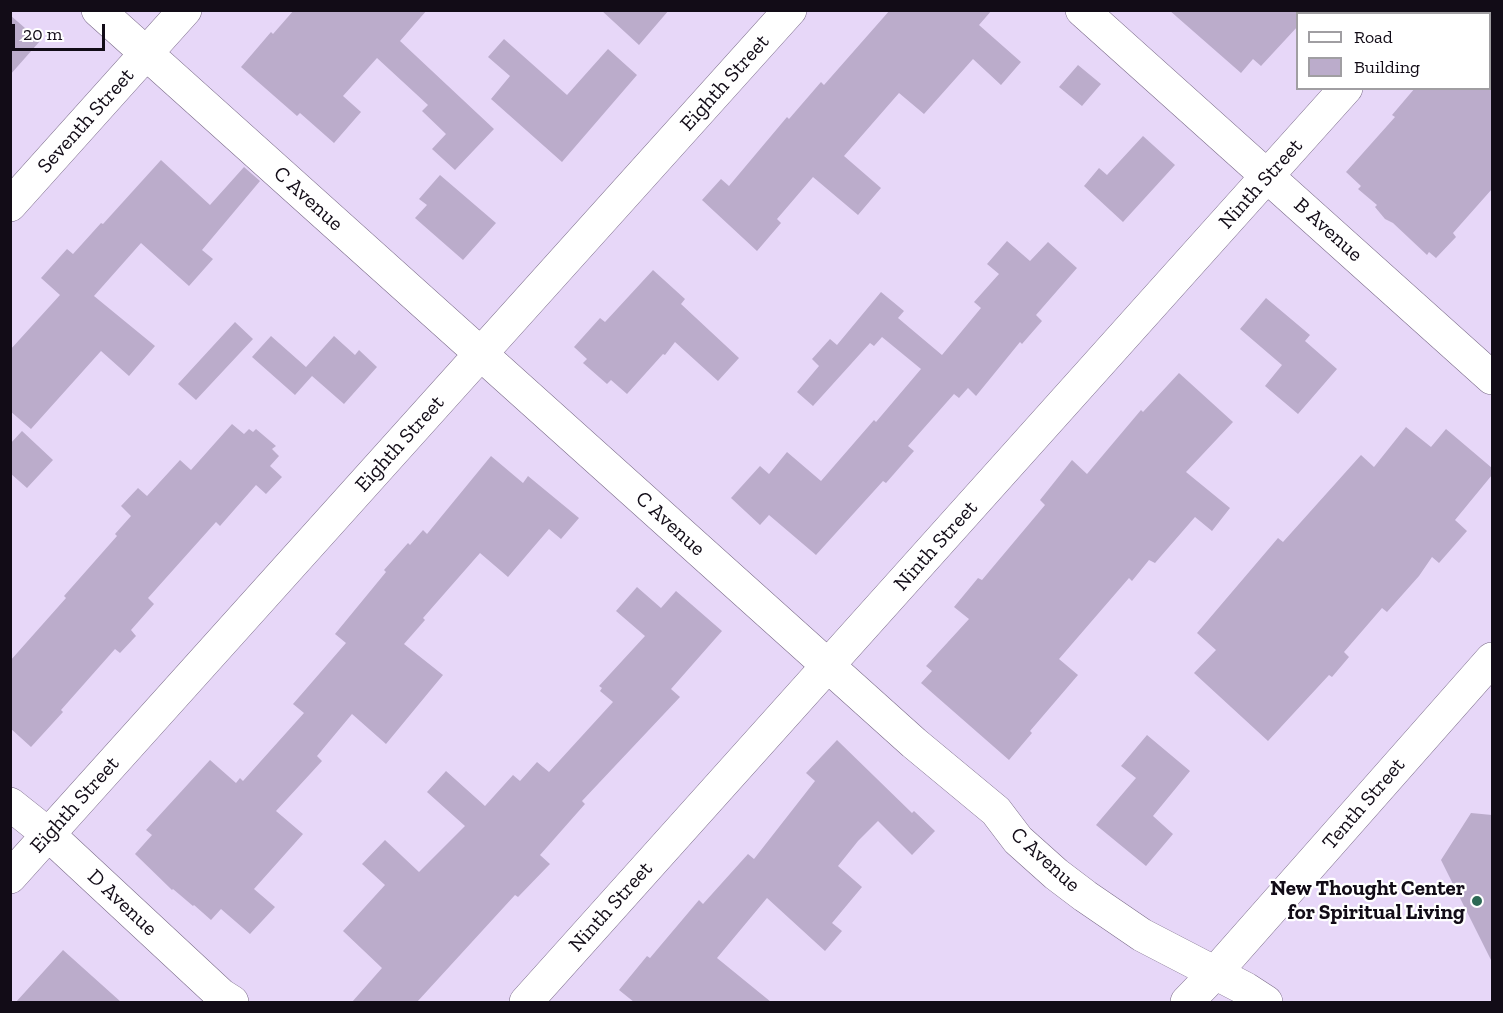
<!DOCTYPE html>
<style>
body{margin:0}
#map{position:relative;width:1503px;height:1013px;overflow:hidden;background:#e7d7f8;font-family:"Zilla Slab",serif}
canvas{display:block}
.frame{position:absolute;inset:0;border:12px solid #120c17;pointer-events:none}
.legend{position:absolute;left:1296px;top:12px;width:195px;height:78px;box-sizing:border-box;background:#fff;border:2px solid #a09ea2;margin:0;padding:8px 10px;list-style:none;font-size:18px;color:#120c17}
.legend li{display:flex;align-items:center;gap:12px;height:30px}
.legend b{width:30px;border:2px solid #a09ea2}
.scale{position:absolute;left:12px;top:24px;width:93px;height:27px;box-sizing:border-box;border:3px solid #120c17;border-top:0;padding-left:8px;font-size:18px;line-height:21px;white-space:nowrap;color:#120c17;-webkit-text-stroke:4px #fff;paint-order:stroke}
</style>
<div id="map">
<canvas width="1503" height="1013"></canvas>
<div class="frame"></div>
<ul class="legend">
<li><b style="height:8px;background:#fff"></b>Road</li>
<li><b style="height:16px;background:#bbaccb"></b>Building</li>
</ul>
<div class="scale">20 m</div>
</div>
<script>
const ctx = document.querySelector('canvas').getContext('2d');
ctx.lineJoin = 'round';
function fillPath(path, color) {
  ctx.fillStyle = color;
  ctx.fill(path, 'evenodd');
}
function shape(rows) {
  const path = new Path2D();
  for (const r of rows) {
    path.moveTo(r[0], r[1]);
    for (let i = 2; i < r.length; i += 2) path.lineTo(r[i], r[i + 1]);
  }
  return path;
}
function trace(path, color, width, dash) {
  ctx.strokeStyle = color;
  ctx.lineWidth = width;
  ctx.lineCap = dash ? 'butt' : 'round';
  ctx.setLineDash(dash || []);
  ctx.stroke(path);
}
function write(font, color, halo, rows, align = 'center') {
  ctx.font = font + ' "Zilla Slab",serif';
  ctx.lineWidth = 4.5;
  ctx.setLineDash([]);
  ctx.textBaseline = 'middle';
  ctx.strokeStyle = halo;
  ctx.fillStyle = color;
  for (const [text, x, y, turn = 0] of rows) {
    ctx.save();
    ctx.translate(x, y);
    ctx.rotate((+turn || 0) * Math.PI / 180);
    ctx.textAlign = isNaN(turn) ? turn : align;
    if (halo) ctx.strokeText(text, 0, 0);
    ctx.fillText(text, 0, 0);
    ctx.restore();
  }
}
fillPath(shape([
 [294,10,427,10,400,41,494,129,455,170,432,149,446,134,422,111,428,105,377,58,343,96,361,112,334,143,300,113,297,116,241,67,271,32,273,34],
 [601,10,669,10,639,45],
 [890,10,992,10,979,25,1021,62,1001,85,973,59,924,114,899,93,844,156,881,188,858,215,813,177,777,219,781,223,757,251,702,200,721,179,729,186,787,117,789,119,821,82,824,85],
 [1169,10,1311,10,1308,14,1298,14,1298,26,1261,66,1253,59,1241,73],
 [10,15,40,41,10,75],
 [504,39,567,95,608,49,637,75,562,162,491,99,510,76,488,57],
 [1078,65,1101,84,1082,106,1059,87],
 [1415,88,1492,88,1492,189,1453,233,1456,237,1436,258,1429,252,1427,255,1393,223,1385,219,1375,207,1377,205,1358,189,1361,186,1346,172,1395,117,1392,115],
 [1143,136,1175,165,1123,222,1084,186,1099,168,1107,175],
 [161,160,210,205,244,167,260,181,202,250,213,259,189,286,141,243,94,296,155,346,129,376,101,351,31,429,10,411,10,350,60,295,41,278,67,249,73,254,101,223,103,224],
 [440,175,496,223,463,260,415,218,427,205,419,199],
 [1007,241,1030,261,1048,242,1077,268,1036,315,1042,321,1022,344,1020,342,976,396,968,388,959,398,954,394,908,446,914,451,886,483,883,481,816,555,769,515,760,525,731,498,760,466,769,474,787,452,821,481,874,420,876,422,921,369,882,337,874,346,870,343,813,406,797,392,819,366,812,359,830,339,837,345,881,292,904,311,898,318,942,355,981,308,974,302,999,274,987,264],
 [653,270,685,299,681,304,739,358,718,381,675,342,665,355,663,354,627,394,611,380,607,384,583,363,587,359,574,347,600,318,605,322],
 [1266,298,1310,335,1305,341,1337,369,1298,414,1265,386,1282,365,1240,329],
 [235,322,253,339,196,400,178,384],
 [271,336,306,367,334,336,355,355,359,350,377,367,344,404,312,376,295,395,252,357],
 [1179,373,1233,422,1186,472,1230,508,1212,531,1195,517,1155,563,1149,560,1132,581,1129,578,1059,659,1078,675,1030,731,1032,733,1009,760,921,683,932,671,926,666,969,619,954,607,978,578,982,580,1045,505,1040,500,1072,460,1087,474,1141,410,1143,412],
 [232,424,244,434,249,429,253,432,256,429,276,446,272,449,279,456,270,466,282,477,266,494,256,485,220,526,216,522,148,598,154,604,131,630,136,636,120,653,115,649,61,710,63,712,31,747,10,728,10,661,66,598,64,596,117,536,115,534,131,516,121,506,138,488,147,496,180,460,191,470],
 [1406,427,1431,447,1446,429,1492,468,1492,475,1455,520,1467,531,1439,563,1432,557,1419,576,1387,612,1382,608,1344,652,1349,657,1332,677,1329,675,1268,741,1194,673,1216,650,1197,633,1278,538,1283,542,1361,455,1374,467],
 [22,431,53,460,27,488,10,473,10,444],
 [491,456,523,483,528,476,579,518,561,539,549,529,508,577,480,553,423,618,425,620,404,644,443,675,386,744,352,714,317,756,322,761,276,811,303,834,254,889,275,907,250,934,221,909,211,920,194,905,193,906,173,889,172,890,135,854,152,835,146,830,210,760,236,783,240,778,243,781,304,713,293,704,346,643,335,634,386,572,384,570,408,543,410,545,423,530,427,534],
 [637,587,661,608,676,591,722,631,671,689,680,697,582,801,585,804,540,855,550,864,518,897,515,895,417,1002,352,1002,382,968,343,931,385,885,362,864,385,840,419,872,465,826,427,792,446,771,485,806,513,775,520,781,537,762,549,772,613,702,600,691,602,688,599,686,645,636,616,611],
 [1147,735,1190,771,1153,816,1173,834,1146,866,1096,825,1136,778,1121,766],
 [837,740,912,813,914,811,935,831,912,855,878,821,858,841,838,866,862,887,832,923,842,931,825,951,767,898,717,958,771,1002,634,1002,619,990,647,956,650,958,699,900,703,904,748,854,754,859,815,781,806,773],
 [1471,813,1492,815,1492,962,1441,860],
 [63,950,121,1002,16,1002]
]), '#bbaccb');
const street = shape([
 [98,10,914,743,996,811,1018,840,1056,874,1085,896,1142,935,1246,989,1266,1002],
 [1082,10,1492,378],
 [1414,14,1416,10],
 [10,205,185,10],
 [10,804,49,835,221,995,232,1002],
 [10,877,790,10],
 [526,1002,1346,88],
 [1187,1002,1214,974,1492,659]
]);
trace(street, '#7b6c89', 34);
trace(street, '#fff', 33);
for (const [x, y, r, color] of [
 [1477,901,6,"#2c6955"]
]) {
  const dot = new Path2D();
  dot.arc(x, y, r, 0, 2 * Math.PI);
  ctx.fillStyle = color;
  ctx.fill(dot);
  trace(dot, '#fff', 2);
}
write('21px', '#120c17', '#fff', [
 ["Eighth Street",725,83,-48],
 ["Seventh Street",86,121,-48],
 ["Ninth Street",1261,184,-48],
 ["C Avenue",308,199,42],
 ["B Avenue",1328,230,42],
 ["Eighth Street",400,444,-48],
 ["C Avenue",670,524,42],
 ["Ninth Street",936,546,-48],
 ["Tenth Street",1364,804,-49],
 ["Eighth Street",75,805,-48],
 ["C Avenue",1045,860,42],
 ["D Avenue",122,903,43],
 ["Ninth Street",611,907,-48]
]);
write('bold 21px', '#120c17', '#fff', [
 ["New Thought Center",1465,889],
 ["for Spiritual Living",1465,913]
], 'right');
</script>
